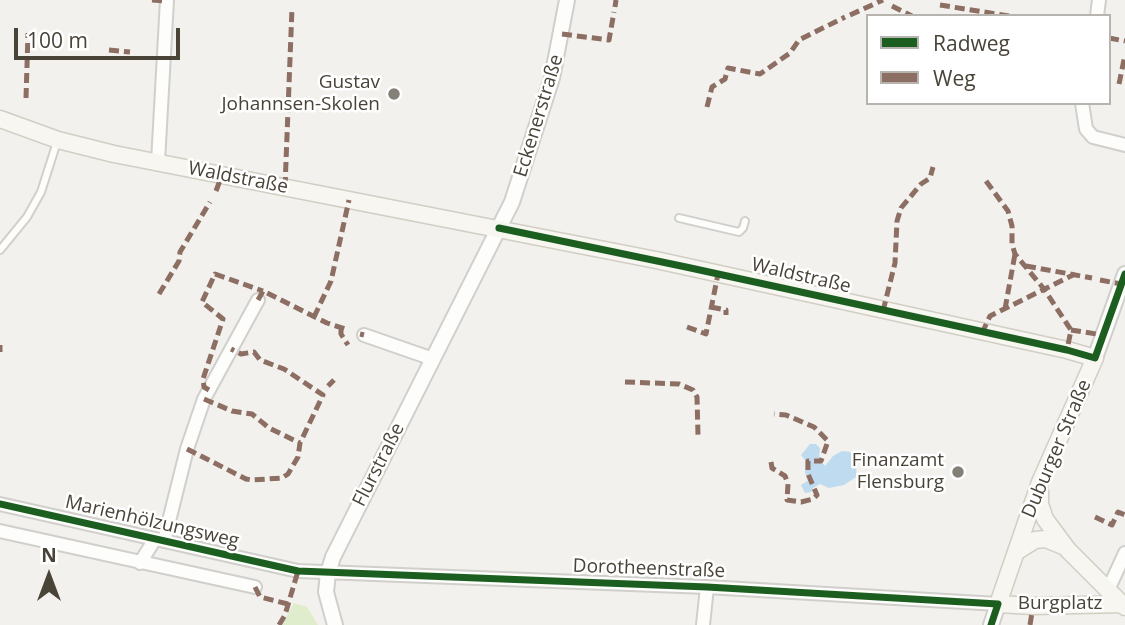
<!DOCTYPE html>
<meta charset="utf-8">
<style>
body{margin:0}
#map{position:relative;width:1125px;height:625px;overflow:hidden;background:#f2f1ed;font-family:"Open Sans",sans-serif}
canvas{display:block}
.legend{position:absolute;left:866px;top:14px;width:245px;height:91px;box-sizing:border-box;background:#fff;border:2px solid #b7b4af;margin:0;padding:9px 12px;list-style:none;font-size:21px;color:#4a4338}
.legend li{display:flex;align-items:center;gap:14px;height:35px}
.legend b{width:35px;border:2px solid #b7b4af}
.north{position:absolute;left:14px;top:541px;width:70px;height:70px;-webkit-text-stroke:5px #fff;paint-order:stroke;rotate:0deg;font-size:19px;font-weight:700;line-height:28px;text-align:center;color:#4a4338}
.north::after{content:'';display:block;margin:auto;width:24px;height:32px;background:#4a4338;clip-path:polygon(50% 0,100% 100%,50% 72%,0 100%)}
.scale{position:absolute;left:14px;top:28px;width:166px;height:32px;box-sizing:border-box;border:4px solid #4a4338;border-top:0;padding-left:9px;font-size:21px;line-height:24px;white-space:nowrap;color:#4a4338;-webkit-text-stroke:5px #fff;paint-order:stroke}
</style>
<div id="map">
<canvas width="1125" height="625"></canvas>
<ul class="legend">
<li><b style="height:9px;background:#1b5e20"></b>Radweg</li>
<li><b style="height:9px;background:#8d6e63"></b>Weg</li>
</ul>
<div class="north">N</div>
<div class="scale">100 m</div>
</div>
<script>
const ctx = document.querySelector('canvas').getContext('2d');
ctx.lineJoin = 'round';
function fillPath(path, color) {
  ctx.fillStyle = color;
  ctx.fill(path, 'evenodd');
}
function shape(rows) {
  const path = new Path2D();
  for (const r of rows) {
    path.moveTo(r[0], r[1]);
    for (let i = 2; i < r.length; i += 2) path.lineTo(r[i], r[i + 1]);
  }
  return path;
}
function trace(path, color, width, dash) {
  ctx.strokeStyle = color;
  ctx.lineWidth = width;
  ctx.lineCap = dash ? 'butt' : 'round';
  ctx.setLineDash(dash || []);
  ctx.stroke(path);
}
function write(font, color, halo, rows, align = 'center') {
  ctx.font = font + ' "Open Sans",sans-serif';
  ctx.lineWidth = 5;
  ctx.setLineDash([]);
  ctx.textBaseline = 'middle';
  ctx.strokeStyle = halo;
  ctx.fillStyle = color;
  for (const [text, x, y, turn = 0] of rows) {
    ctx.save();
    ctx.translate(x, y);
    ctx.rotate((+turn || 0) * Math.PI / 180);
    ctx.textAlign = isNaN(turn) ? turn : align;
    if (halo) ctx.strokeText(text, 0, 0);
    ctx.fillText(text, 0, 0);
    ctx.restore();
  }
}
fillPath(shape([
 [294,603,307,607,318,625,282,625]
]), '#dfedcd');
fillPath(shape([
 [810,444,816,444,820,448,819,459,825,466,833,456,842,451,850,452,857,459,856,477,844,485,829,488,820,484,813,488,811,492,805,493,801,485,809,480,805,473,805,460,801,455]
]), '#bedbf0');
const service = shape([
 [679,218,739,232,743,228,745,221],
 [0,250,27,217,41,192,57,142]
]);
const minor = shape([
 [1097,16,1099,0],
 [1082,103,1086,129,1093,137,1125,145],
 [158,162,167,0],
 [364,335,433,359],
 [0,504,298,571,707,587,998,604],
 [0,531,255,587],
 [164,541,187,449,204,399,258,300],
 [140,563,155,539],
 [1108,590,1125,553],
 [703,625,707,587]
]);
const tertiary = shape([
 [1095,358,1125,274],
 [335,625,326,592,328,573,333,557,512,202,552,78,567,0],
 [991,625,998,604]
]);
const secondary = shape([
 [0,119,58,140,114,154,656,260,1067,350,1095,358,1040,482,998,604,1033,606,1125,604],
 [1040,491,1040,504,1045,519,1068,550,1125,607],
 [1016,552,1035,540,1046,539,1063,546]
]);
trace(service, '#d0cfcb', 10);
trace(minor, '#d0cfcb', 16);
trace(tertiary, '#d0cfcb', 18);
trace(secondary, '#d2cec4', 19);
trace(service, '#fdfdfc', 6);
trace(minor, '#fdfdfc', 12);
trace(tertiary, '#fdfdfc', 14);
trace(secondary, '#f7f6f0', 16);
trace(shape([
 [152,0,166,1],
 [940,5,1009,16],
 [892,6,912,16],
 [615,7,616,0],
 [850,15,883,0],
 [562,34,609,40,614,12],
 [1109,38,1125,41],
 [109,50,130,52],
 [1119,84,1125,55],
 [26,98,28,33],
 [707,107,712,87,725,79,728,68,760,74,790,53,799,40,845,17],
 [986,181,1008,211,1012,226,1012,244,1015,254,1044,289,1071,330,1067,350],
 [285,187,292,8],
 [216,191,222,175],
 [1026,266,1092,278],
 [1100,280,1121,284],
 [159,294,179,261,180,252,210,202],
 [258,300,263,291,327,323,348,330],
 [711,307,726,310,726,315],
 [1005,309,1015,254],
 [883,311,895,263,897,221,901,208,921,184,930,178,933,167],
 [314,317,331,281,349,200],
 [687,327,706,334,718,274],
 [341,328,341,334,348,345],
 [1071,330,1103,335],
 [982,333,990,316,1073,275],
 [360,334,364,335],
 [0,345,0,352],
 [625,382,679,384,693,390,697,397,698,435],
 [328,386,334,380],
 [209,390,204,387,203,379,223,319,202,302,215,274,263,291],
 [204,399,232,411,252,414,269,428,300,443],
 [187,449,246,479,252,480,282,478,288,474,298,457,300,443,323,395,284,369,260,360,254,352,241,354,231,349],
 [771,462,772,468,785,476,788,484,787,500,801,502,813,499,817,495,808,474,808,461,821,461,828,441,814,427,786,415,774,414],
 [1095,517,1112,525,1118,512,1125,515],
 [255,587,260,597,288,604],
 [279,625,285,615,298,571],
 [1030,625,1033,606]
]), '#8d6e63', 5, [10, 5]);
trace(shape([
 [499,228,686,267,1067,350,1095,358,1125,274],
 [0,504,298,571,707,587,998,604,991,625]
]), '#1b5e20', 7);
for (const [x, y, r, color] of [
 [394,94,7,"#858077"],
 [958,472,7,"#858077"]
]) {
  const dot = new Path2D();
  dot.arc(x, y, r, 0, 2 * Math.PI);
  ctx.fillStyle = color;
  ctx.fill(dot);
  trace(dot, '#fff', 2.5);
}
write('19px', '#4a4338', '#fff', [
 ["Gustav",380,83],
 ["Johannsen-Skolen",380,105],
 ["Finanzamt",944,461],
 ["Flensburg",944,483]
], 'right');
write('19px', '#4a4338', '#fff', [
 ["Eckenerstraße",539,116,-73],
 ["Waldstraße",238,178,11],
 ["Waldstraße",801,276,13],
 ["Duburger Straße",1057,449,-67],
 ["Flurstraße",379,465,-63],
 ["Marienhölzungsweg",152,522,13],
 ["Dorotheenstraße",649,569,2],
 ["Burgplatz",1060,604]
]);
</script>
